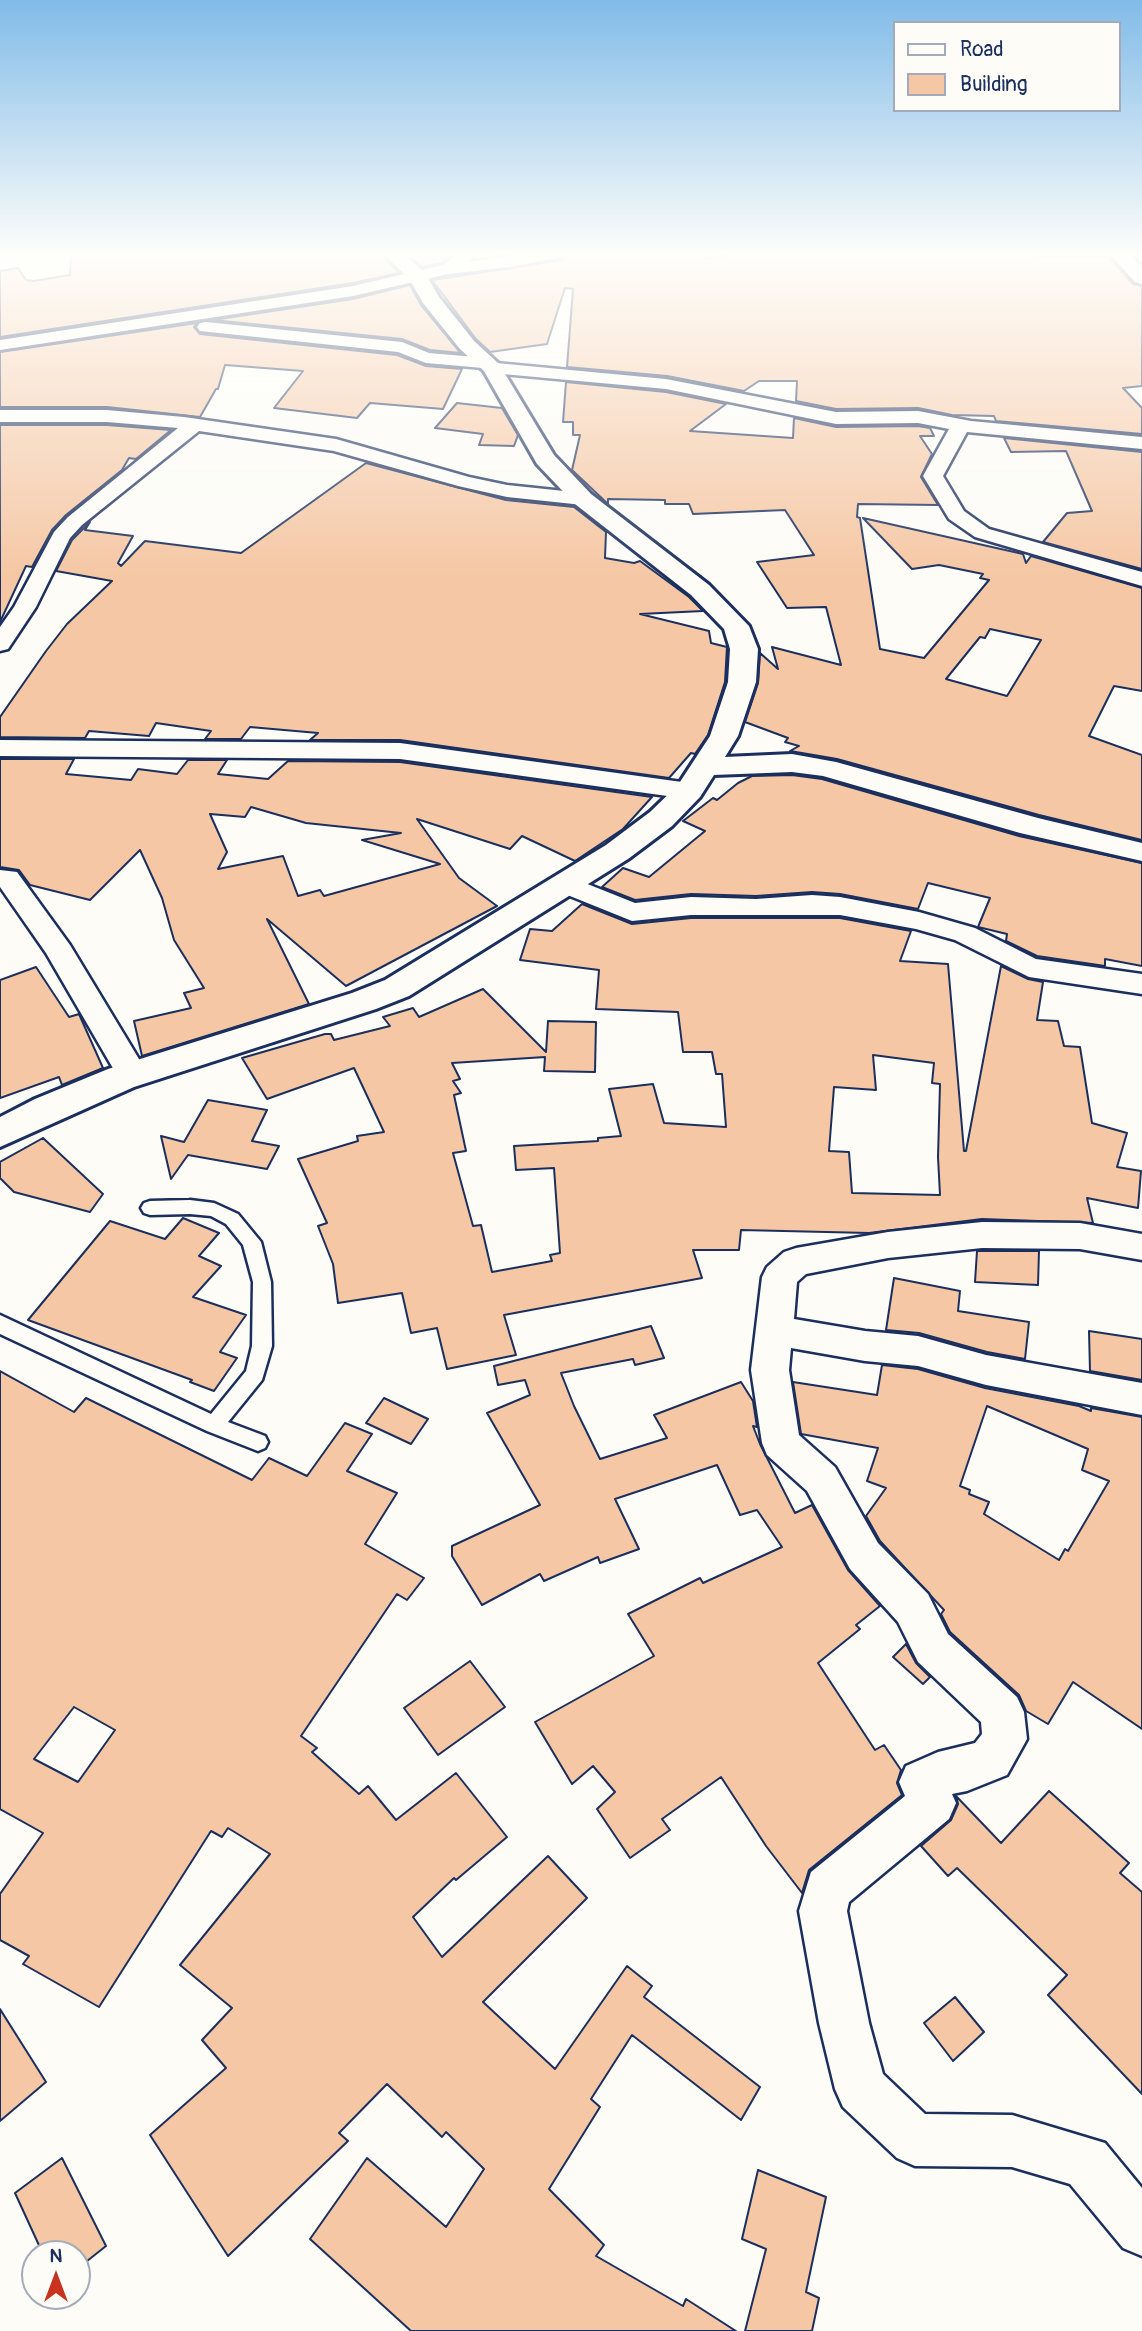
<!DOCTYPE html>
<style>
body{margin:0}
#map{position:relative;width:1142px;height:2331px;overflow:hidden;background:#fdfcf7;font-family:Pangolin,sans-serif}
canvas{display:block}
.legend{position:absolute;left:893px;top:21px;width:228px;height:91px;box-sizing:border-box;background:#fdfcf7;border:2px solid #a3aaba;margin:0;padding:9px 12px;list-style:none;font-size:21px;color:#1b2f5e}
.legend li{display:flex;align-items:center;gap:14px;height:35px}
.legend b{width:35px;border:2px solid #a3aaba}
.north{position:absolute;left:21px;top:2240px;width:70px;height:70px;box-sizing:border-box;background:#fdfcf7;border:2px solid #a3aaba;border-radius:50%;rotate:0deg;font-size:19px;font-weight:700;line-height:28px;text-align:center;color:#1b2f5e}
.north::after{content:'';display:block;margin:auto;width:24px;height:32px;background:#c8321e;clip-path:polygon(50% 0,100% 100%,50% 72%,0 100%)}
</style>
<div id="map">
<canvas width="1142" height="2331"></canvas>
<ul class="legend">
<li><b style="height:9px;background:#fdfcf7"></b>Road</li>
<li><b style="height:19px;background:#f5c7a4"></b>Building</li>
</ul>
<div class="north">N</div>
</div>
<script>
const ctx = document.querySelector('canvas').getContext('2d');
ctx.lineJoin = 'round';
function fillPath(path, color) {
  ctx.fillStyle = color;
  ctx.fill(path, 'evenodd');
}
function shape(rows) {
  const path = new Path2D();
  for (const r of rows) {
    path.moveTo(r[0], r[1]);
    for (let i = 2; i < r.length; i += 2) path.lineTo(r[i], r[i + 1]);
  }
  return path;
}
function trace(path, color, width, dash) {
  ctx.strokeStyle = color;
  ctx.lineWidth = width;
  ctx.lineCap = dash ? 'butt' : 'round';
  ctx.setLineDash(dash || []);
  ctx.stroke(path);
}
const building = shape([
 [71,252,379,252,399,273,353,283,0,337,0,271,18,268,26,280,33,281,70,275,71,252],
 [405,252,457,252,442,263,422,267,405,252],
 [571,252,699,252,707,258,754,252,1000,252,1031,253,1034,257,1109,257,1133,284,1142,286,1142,386,1123,388,1142,408,1142,434,996,421,994,416,952,415,918,408,836,409,796,401,797,381,759,381,744,391,667,376,567,367,573,289,565,288,547,344,490,352,476,339,432,280,562,260,571,252],
 [410,285,421,305,461,353,430,350,402,339,213,320,353,299,410,285],
 [197,323,194,327,200,334,397,355,426,366,462,369,443,409,370,403,357,418,274,408,303,371,225,365,218,389,216,389,200,417,107,407,0,407,0,352,197,323],
 [566,382,666,392,726,404,690,431,793,438,794,418,836,427,918,426,930,428,934,436,920,436,932,454,921,477,938,505,858,504,857,517,860,518,880,649,924,658,989,580,980,578,983,574,939,565,912,569,863,518,1023,554,1026,563,1031,556,1142,588,1142,691,1114,686,1089,736,1142,755,1142,840,1039,815,837,759,790,751,799,746,785,742,788,738,745,722,758,683,760,653,778,669,772,647,841,665,826,607,787,608,757,562,814,555,785,510,693,514,689,504,665,504,665,500,608,499,608,504,572,470,580,435,573,435,573,422,563,422,566,382],
 [990,629,1041,640,1007,696,946,679,980,637,985,638,990,629],
 [457,403,502,408,518,435,514,446,479,445,483,434,435,428,457,403],
 [0,425,107,425,171,430,136,459,129,458,122,470,66,515,52,530,32,567,26,566,0,622,0,425],
 [1004,438,1142,452,1142,569,1043,542,1067,513,1092,511,1066,451,1011,452,1004,438],
 [366,463,506,500,574,507,606,532,605,558,634,563,640,561,689,597,703,611,640,614,709,631,711,643,727,647,725,682,708,735,695,754,691,753,669,778,400,740,310,740,318,733,250,727,241,739,205,739,211,731,156,723,149,736,89,731,85,738,0,737,0,717,46,651,67,624,112,581,56,571,72,540,90,522,85,530,133,536,118,563,121,566,145,541,241,553,366,463],
 [0,759,74,759,66,774,131,780,138,769,177,774,188,760,227,760,218,774,268,779,288,761,400,762,652,797,623,829,575,861,522,836,510,849,417,819,459,878,497,906,346,986,267,919,309,1004,142,1056,134,1021,191,1008,184,993,204,988,174,940,162,898,140,850,90,900,30,885,19,870,0,867,0,759],
 [251,807,306,823,401,833,362,840,440,864,324,896,320,890,298,896,283,856,218,869,227,852,210,814,245,817,251,807],
 [792,775,822,779,1019,836,1142,863,1142,966,1105,959,1105,966,1037,956,1006,941,1007,934,978,927,990,898,928,883,918,909,840,894,812,892,756,896,691,894,635,900,602,887,623,868,649,877,705,831,683,821,713,798,717,800,738,783,752,776,792,775],
 [582,904,632,924,691,918,840,918,911,931,900,961,948,964,964,1151,966,1151,1001,966,1028,979,1043,982,1037,1020,1058,1021,1064,1046,1080,1047,1092,1123,1127,1133,1117,1167,1141,1171,1138,1208,1087,1198,1093,1223,982,1219,869,1233,741,1230,739,1250,693,1250,702,1278,504,1315,516,1355,447,1369,437,1328,411,1333,402,1293,338,1303,333,1264,318,1226,327,1223,298,1159,358,1141,357,1136,384,1132,354,1068,267,1099,242,1058,325,1034,331,1034,334,1040,390,1026,383,1017,413,1008,419,1017,483,989,546,1052,548,1021,596,1022,595,1072,544,1071,545,1057,452,1063,460,1079,453,1081,461,1093,454,1095,466,1151,453,1153,473,1226,481,1225,492,1272,552,1261,550,1255,560,1253,554,1168,516,1170,514,1146,598,1141,598,1138,621,1136,609,1089,653,1084,664,1123,726,1127,722,1074,716,1074,712,1052,683,1052,678,1012,596,1009,599,970,520,960,530,929,552,931,582,904],
 [873,1055,934,1063,932,1083,940,1084,938,1157,940,1195,852,1193,849,1152,829,1151,834,1087,876,1090,873,1055],
 [36,967,69,1017,79,1014,103,1068,62,1085,59,1077,0,1098,0,980,36,967],
 [208,1100,267,1110,252,1141,279,1146,267,1169,188,1155,171,1179,161,1136,184,1142,208,1100],
 [43,1138,103,1194,90,1212,14,1192,0,1178,0,1162,43,1138],
 [183,1218,219,1233,199,1256,221,1266,193,1297,246,1315,220,1352,237,1358,214,1391,190,1382,192,1380,28,1320,110,1221,165,1239,183,1218],
 [977,1251,1039,1251,1038,1285,975,1282,977,1251],
 [894,1278,960,1291,958,1311,1029,1322,1025,1359,987,1352,919,1333,886,1330,894,1278],
 [651,1326,664,1358,635,1365,633,1359,561,1373,574,1406,600,1459,667,1438,654,1415,741,1382,753,1401,757,1427,753,1426,760,1444,795,1513,812,1505,848,1570,880,1606,856,1625,860,1629,818,1663,875,1750,884,1745,901,1770,897,1783,902,1795,809,1870,802,1893,766,1846,721,1777,662,1819,670,1830,630,1858,597,1809,615,1792,593,1766,572,1784,535,1722,654,1656,628,1614,700,1578,703,1583,782,1547,757,1510,740,1515,717,1465,615,1499,639,1549,600,1563,598,1557,544,1581,540,1574,482,1605,452,1556,452,1546,540,1505,487,1413,530,1395,525,1380,498,1385,494,1366,651,1326],
 [1089,1331,1142,1339,1142,1380,1090,1371,1089,1331],
 [882,1365,918,1369,985,1388,1079,1406,1091,1411,1091,1408,1142,1417,1142,1729,1073,1682,1048,1724,1026,1711,1019,1695,950,1632,941,1614,944,1610,880,1541,866,1516,886,1488,867,1481,878,1448,801,1434,793,1382,877,1395,882,1365],
 [987,1406,1088,1449,1082,1470,1109,1481,1068,1551,1065,1549,1059,1560,984,1514,989,1502,969,1494,970,1490,960,1486,987,1406],
 [0,1371,74,1412,86,1398,252,1480,269,1458,307,1476,345,1423,372,1434,347,1471,397,1493,365,1544,424,1578,407,1600,397,1594,301,1736,317,1748,312,1752,359,1794,368,1786,396,1820,456,1773,507,1837,456,1880,454,1878,413,1917,442,1957,548,1856,587,1898,483,2002,555,2069,627,1966,652,1986,644,1997,760,2087,741,2120,632,2035,591,2099,600,2107,549,2189,604,2245,596,2256,683,2306,686,2299,736,2331,411,2331,310,2239,367,2158,446,2227,484,2169,446,2132,442,2137,387,2084,339,2133,348,2141,228,2256,150,2135,226,2068,202,2040,232,2008,180,1965,270,1854,228,1828,222,1837,211,1831,99,2007,23,1964,29,1956,0,1940,0,1894,43,1833,0,1809,0,1371],
 [74,1707,115,1730,78,1782,34,1759,74,1707],
 [384,1398,428,1419,411,1444,366,1423,384,1398],
 [906,1644,916,1663,930,1677,923,1684,893,1657,906,1644],
 [470,1661,505,1707,438,1755,404,1708,470,1661],
 [1049,1791,1129,1863,1120,1873,1142,1892,1142,2094,1048,1995,1067,1975,957,1868,948,1876,921,1846,951,1820,958,1804,956,1796,1001,1843,1049,1791],
 [955,1997,984,2032,953,2061,924,2023,955,1997],
 [0,2009,46,2082,0,2121,0,2009],
 [62,2158,106,2246,77,2269,77,2254,43,2254,15,2193,62,2158],
 [758,2170,826,2197,806,2292,819,2298,812,2331,745,2331,766,2249,742,2239,758,2170]
]);
fillPath(building, '#f5c7a4');
trace(building, '#1b2f5e', 2);
const lane = shape([
 [190,1200,214,1203,238,1214,261,1242,271,1282,272,1346,262,1380,228,1422,265,1436,268,1442,265,1448,258,1451,207,1431,0,1334,0,1315,211,1414,246,1371,252,1346,253,1282,243,1245,226,1224,211,1216,190,1214,150,1215,144,1213,141,1208,144,1203,150,1201,190,1200]
]);
const street = shape([
 [461,252,479,252,468,262,538,252,569,252,561,257,510,267,448,274,353,296,0,350,0,340,353,286,443,265,461,252],
 [206,322,402,342,429,353,487,358,496,363,666,379,836,412,918,411,971,421,1142,437,1142,449,967,432,943,476,964,511,989,529,1142,572,1142,586,975,537,949,519,923,476,949,429,918,423,836,424,666,389,492,373,483,368,426,363,398,352,200,331,197,327,200,323,206,322],
 [0,410,107,410,184,417,336,439,469,477,507,485,583,493,590,495,593,499,590,503,583,505,507,497,458,486,334,451,199,431,82,525,70,538,36,607,8,649,0,651,0,627,14,607,54,532,68,517,178,428,107,422,0,422,0,410],
 [0,740,400,743,689,783,698,785,702,791,698,797,689,799,400,759,0,756,0,740],
 [0,870,17,872,70,945,148,1074,143,1082,132,1085,121,1082,46,953,0,887,0,870],
 [565,875,635,903,691,897,756,899,812,895,840,897,919,912,975,928,1036,959,1142,974,1142,994,1029,977,955,940,916,929,840,915,691,915,632,921,555,890,551,884,555,878,565,875],
 [982,1222,1080,1223,1142,1234,1142,1260,1080,1249,982,1248,888,1258,806,1274,797,1282,794,1319,865,1331,918,1336,986,1355,1142,1383,1142,1415,986,1385,918,1366,865,1361,791,1348,789,1370,799,1435,835,1467,878,1543,928,1594,948,1634,1017,1697,1024,1712,1027,1739,1007,1775,967,1791,952,1794,956,1803,949,1819,849,1902,847,1911,869,2023,883,2074,925,2114,1012,2115,1105,2143,1142,2188,1142,2256,1123,2248,1070,2184,1012,2167,915,2166,897,2158,843,2107,835,2089,819,2023,799,1911,811,1872,905,1796,899,1782,906,1766,938,1752,975,1743,982,1734,981,1722,918,1662,898,1622,850,1569,807,1491,767,1455,762,1443,751,1370,762,1277,767,1267,784,1252,796,1248,888,1232,982,1222]
]);
const secondary = shape([
 [382,252,401,252,425,273,439,297,474,341,499,364,554,455,591,494,709,585,749,626,758,649,756,682,738,736,725,757,792,754,836,762,1038,818,1142,843,1142,861,1020,833,823,776,792,772,714,775,700,797,672,826,628,859,409,996,376,1009,134,1087,0,1147,0,1117,35,1099,108,1069,352,993,385,980,606,845,650,812,678,785,710,736,728,682,730,649,724,629,691,595,575,504,537,464,484,371,460,349,423,303,410,280,382,252],
 [1108,252,1127,252,1142,267,1142,284,1135,282,1108,252]
]);
trace(lane, '#1b2f5e', 5);
trace(street, '#1b2f5e', 5);
trace(secondary, '#1b2f5e', 6);
fillPath(lane, '#fdfcf7');
fillPath(street, '#fdfcf7');
fillPath(secondary, '#fdfcf7');
const sky = ctx.createLinearGradient(0, 0, 0, 578);
sky.addColorStop(0, '#81bbe8');
sky.addColorStop(0.44, '#fefefb');
sky.addColorStop(1, '#fefefb00');
ctx.fillStyle = sky;
ctx.fillRect(0, 0, 1142, 578);
</script>
